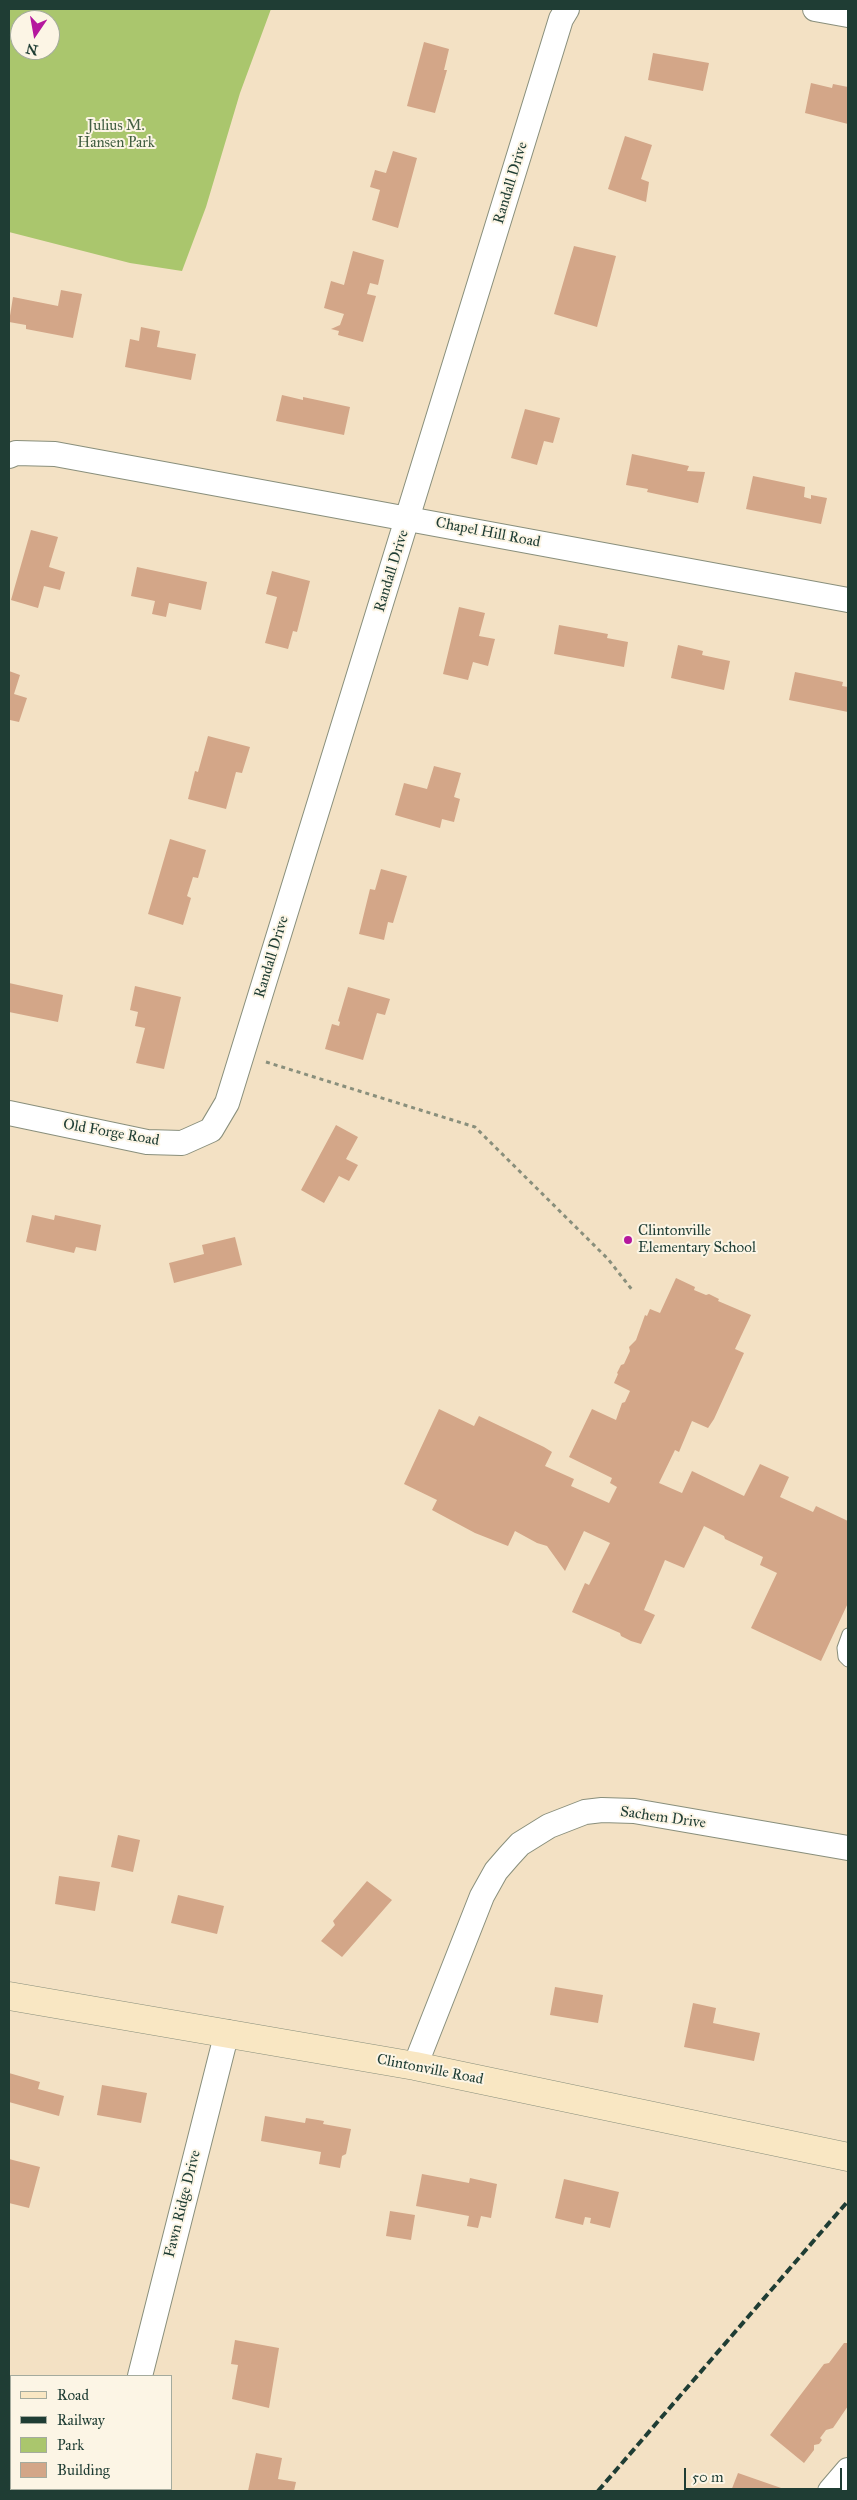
<!DOCTYPE html>
<style>
body{margin:0}
#map{position:relative;width:857px;height:2500px;overflow:hidden;background:#f3e1c4;font-family:"IM FELL Great Primer",serif}
canvas{display:block}
.frame{position:absolute;inset:0;border:10px solid #1f3d34;pointer-events:none}
.legend{position:absolute;left:10px;top:2375px;width:162px;height:115px;box-sizing:border-box;background:#fcf5e5;border:1px solid #a4ab9e;margin:0;padding:6px 9px;list-style:none;font-size:15px;color:#1f3d34}
.legend li{display:flex;align-items:center;gap:10px;height:25px}
.legend b{width:25px;border:1px solid #a4ab9e}
.north{position:absolute;left:10px;top:10px;width:50px;height:50px;box-sizing:border-box;background:#fcf5e5;border:1px solid #a4ab9e;border-radius:50%;rotate:192deg;font-size:14px;font-weight:700;line-height:20px;text-align:center;color:#1f3d34}
.north::after{content:'';display:block;margin:auto;width:18px;height:22px;background:#b5179e;clip-path:polygon(50% 0,100% 100%,50% 72%,0 100%)}
.scale{position:absolute;left:684px;top:2468px;width:158px;height:22px;box-sizing:border-box;border:2px solid #1f3d34;border-top:0;padding-left:6px;font-size:15px;line-height:18px;white-space:nowrap;color:#1f3d34;-webkit-text-stroke:4px #fcf5e5;paint-order:stroke}
</style>
<div id="map">
<canvas width="857" height="2500"></canvas>
<div class="frame"></div>
<ul class="legend">
<li><b style="height:6px;background:#f9e7c3"></b>Road</li>
<li><b style="height:6px;background:#1f3d34"></b>Railway</li>
<li><b style="height:14px;background:#aac66d"></b>Park</li>
<li><b style="height:14px;background:#d3a688"></b>Building</li>
</ul>
<div class="north">N</div>
<div class="scale">50 m</div>
</div>
<script>
const ctx = document.querySelector('canvas').getContext('2d');
ctx.lineJoin = 'round';
function fillPath(path, color) {
  ctx.fillStyle = color;
  ctx.fill(path, 'evenodd');
}
function shape(rows) {
  const path = new Path2D();
  for (const r of rows) {
    path.moveTo(r[0], r[1]);
    for (let i = 2; i < r.length; i += 2) path.lineTo(r[i], r[i + 1]);
  }
  return path;
}
function trace(path, color, width, dash) {
  ctx.strokeStyle = color;
  ctx.lineWidth = width;
  ctx.lineCap = dash ? 'butt' : 'round';
  ctx.setLineDash(dash || []);
  ctx.stroke(path);
}
function write(font, color, halo, rows, align = 'center') {
  ctx.font = font + ' "IM FELL Great Primer",serif';
  ctx.lineWidth = 4;
  ctx.setLineDash([]);
  ctx.textBaseline = 'middle';
  ctx.strokeStyle = halo;
  ctx.fillStyle = color;
  for (const [text, x, y, turn = 0] of rows) {
    ctx.save();
    ctx.translate(x, y);
    ctx.rotate((+turn || 0) * Math.PI / 180);
    ctx.textAlign = isNaN(turn) ? turn : align;
    if (halo) ctx.strokeText(text, 0, 0);
    ctx.fillText(text, 0, 0);
    ctx.restore();
  }
}
fillPath(shape([
 [9,9,271,9,240,93,206,207,182,271,130,263,9,232],
 [20,20,50,20,50,50,20,50]
]), '#aac66d');
fillPath(shape([
 [424,42,449,49,444,70,447,70,435,113,407,106],
 [653,53,709,63,703,91,648,80],
 [811,83,832,88,833,84,848,87,848,124,805,113],
 [625,136,652,145,641,179,649,182,646,202,608,189],
 [393,151,417,158,398,228,372,220,380,190,370,187,375,170,386,173],
 [574,246,616,256,597,327,554,314],
 [353,251,384,260,378,285,370,283,367,294,376,296,363,342,338,335,339,331,331,329,340,325,344,314,324,308,331,281,344,285],
 [61,290,82,294,73,338,26,329,26,325,9,322,13,297,58,306],
 [141,327,160,331,157,347,196,354,191,380,125,367,130,339,139,341],
 [282,395,303,400,303,397,350,407,344,435,276,421],
 [525,409,560,418,553,443,544,441,537,465,511,458],
 [632,454,689,466,687,471,705,472,698,503,647,492,648,489,626,485],
 [753,476,805,487,804,497,811,499,811,495,827,498,821,524,746,509],
 [31,530,58,537,49,567,65,572,60,590,44,586,38,608,11,600],
 [137,567,207,582,201,610,169,603,166,617,152,614,155,601,131,596],
 [272,571,310,581,297,632,293,631,288,649,265,643,277,597,266,594],
 [459,607,485,613,479,636,495,639,488,666,473,662,468,680,443,674],
 [559,625,608,634,607,638,628,642,624,667,554,654],
 [678,645,703,651,702,655,730,661,724,690,671,678],
 [9,671,20,675,14,694,27,698,19,722,10,720,9,724],
 [795,672,843,682,842,686,848,687,848,712,789,700],
 [208,736,250,747,242,773,236,772,226,809,188,799,195,771,198,772],
 [434,766,461,773,454,797,460,799,454,822,442,819,440,828,395,815,404,783,427,789],
 [170,839,206,850,198,878,193,877,187,896,191,898,183,925,148,914],
 [381,869,407,876,393,923,388,922,384,940,359,934,370,889,375,890],
 [9,983,63,995,58,1022,9,1012],
 [135,986,181,997,164,1069,136,1063,145,1028,135,1026,138,1012,130,1010],
 [348,987,390,999,385,1015,377,1013,363,1060,325,1049,332,1024,339,1026,340,1022,338,1021],
 [336,1125,358,1137,346,1159,358,1165,349,1181,339,1176,324,1203,301,1190],
 [32,1215,54,1220,55,1215,101,1225,96,1251,76,1247,74,1253,26,1242],
 [235,1237,242,1265,174,1283,169,1263,204,1254,202,1245],
 [676,1278,695,1287,694,1290,706,1295,709,1294,719,1299,718,1301,751,1315,735,1349,744,1353,714,1419,708,1428,692,1421,679,1452,675,1450,659,1483,682,1493,692,1471,744,1496,760,1464,789,1477,780,1497,813,1512,816,1506,848,1521,848,1603,821,1661,751,1628,777,1573,760,1565,763,1557,725,1539,724,1536,704,1526,684,1568,665,1560,644,1610,655,1615,641,1644,631,1641,621,1636,620,1633,572,1612,585,1583,589,1585,610,1543,584,1531,565,1571,547,1546,537,1543,515,1531,508,1546,475,1533,432,1510,437,1500,404,1484,439,1409,474,1426,479,1416,544,1447,552,1452,545,1466,574,1479,571,1486,609,1503,617,1487,610,1483,612,1478,569,1457,592,1409,616,1420,622,1403,625,1402,630,1391,614,1383,618,1374,617,1373,621,1365,624,1364,630,1351,629,1347,636,1340,645,1315,647,1316,650,1309,660,1313],
 [118,1835,140,1840,133,1872,111,1867],
 [59,1876,100,1882,95,1911,55,1904],
 [367,1881,392,1900,342,1957,321,1941,335,1925,333,1921],
 [178,1895,224,1906,217,1934,171,1923],
 [555,1987,603,1995,598,2023,550,2015],
 [693,2003,716,2008,713,2023,760,2033,754,2061,684,2047],
 [9,2073,40,2082,38,2089,64,2096,59,2116,9,2102],
 [102,2085,147,2093,141,2123,97,2115],
 [265,2116,305,2123,306,2118,324,2121,323,2124,351,2129,346,2154,342,2156,340,2168,319,2164,321,2152,261,2141],
 [9,2159,40,2167,29,2208,9,2203],
 [422,2174,469,2183,470,2178,497,2184,491,2218,481,2216,478,2228,467,2226,469,2216,416,2206],
 [564,2179,619,2192,610,2228,590,2223,591,2218,585,2217,583,2225,555,2218],
 [390,2211,415,2215,411,2240,386,2236],
 [235,2340,279,2348,269,2408,232,2399,238,2365,231,2364],
 [844,2343,848,2343,848,2406,833,2428,826,2430,820,2438,822,2440,819,2444,814,2445,814,2450,804,2463,770,2435,824,2364,829,2363],
 [256,2453,282,2458,278,2479,296,2482,294,2491,248,2491],
 [10,2458,11,2489,32,2489,32,2491,9,2491],
 [738,2473,784,2489,783,2491,731,2491]
]), '#d3a688');
const lane = shape([
 [848,1634,843,1648,844,1657,848,1661]
]);
const street = shape([
 [815,9,848,15],
 [9,456,16,453,55,454,848,600],
 [9,1113,147,1142,182,1143,211,1130,227,1103,561,19,567,9],
 [415,2066,482,1896,496,1871,509,1856,520,1844,549,1826,585,1812,602,1810,634,1811,848,1848],
 [140,2376,227,2032],
 [111,2491,112,2489],
 [830,2491,848,2470]
]);
const secondary = shape([
 [9,1996,415,2066,848,2157]
]);
trace(lane, '#898f7c', 13);
trace(street, '#898f7c', 26);
trace(secondary, '#898f7c', 29);
trace(shape([
 [266,1062,475,1127,608,1259,633,1291]
]), '#898f7c', 3, [4, 4]);
trace(lane, '#fff', 11);
trace(street, '#fff', 24);
trace(secondary, '#f9e7c3', 28);
trace(shape([
 [598,2491,848,2201]
]), '#1f3d34', 4, [8, 4]);
for (const [x, y, r, color] of [
 [628,1240,5,"#b5179e"]
]) {
  const dot = new Path2D();
  dot.arc(x, y, r, 0, 2 * Math.PI);
  ctx.fillStyle = color;
  ctx.fill(dot);
  trace(dot, '#fcf5e5', 2);
}
write('15px', '#425f42', '#fcf5e5', [
 ["Julius M.",116,126],
 ["Hansen Park",116,143]
]);
write('15px', '#1f3d34', '#fcf5e5', [
 ["Randall Drive",511,183,-73],
 ["Chapel Hill Road",488,533,11],
 ["Randall Drive",392,571,-73],
 ["Randall Drive",272,957,-73],
 ["Old Forge Road",111,1133,10],
 ["Sachem Drive",663,1818,8],
 ["Clintonville Road",430,2070,11],
 ["Fawn Ridge Drive",183,2204,-76]
]);
write('15px', '#1f3d34', '#fcf5e5', [
 ["Clintonville",638,1231],
 ["Elementary School",638,1248]
], 'left');
</script>
